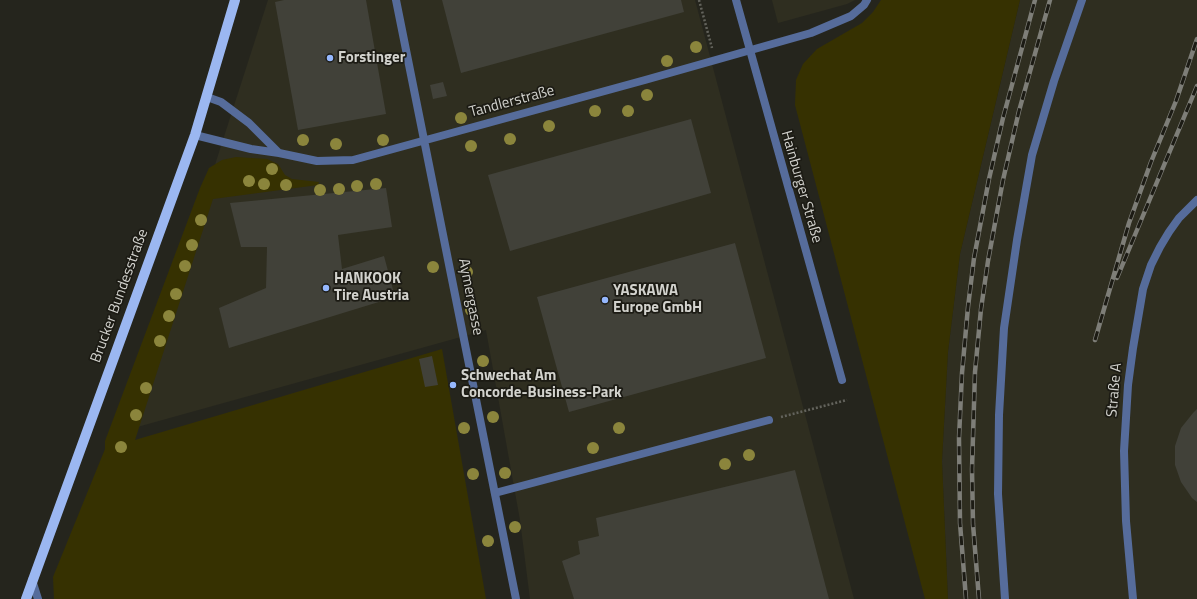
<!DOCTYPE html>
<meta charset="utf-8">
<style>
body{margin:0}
canvas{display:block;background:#25251d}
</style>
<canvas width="1197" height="599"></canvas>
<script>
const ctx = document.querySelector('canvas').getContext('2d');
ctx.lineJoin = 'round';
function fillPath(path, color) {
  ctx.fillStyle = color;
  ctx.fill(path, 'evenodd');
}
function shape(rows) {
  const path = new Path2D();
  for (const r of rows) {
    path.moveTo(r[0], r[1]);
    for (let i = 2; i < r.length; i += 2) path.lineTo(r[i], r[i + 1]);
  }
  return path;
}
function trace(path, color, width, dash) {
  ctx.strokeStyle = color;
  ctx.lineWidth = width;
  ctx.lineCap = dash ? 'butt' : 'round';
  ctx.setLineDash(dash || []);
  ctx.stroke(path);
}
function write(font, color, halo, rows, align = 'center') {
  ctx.font = font + ' "Titillium Web",sans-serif';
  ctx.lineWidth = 3.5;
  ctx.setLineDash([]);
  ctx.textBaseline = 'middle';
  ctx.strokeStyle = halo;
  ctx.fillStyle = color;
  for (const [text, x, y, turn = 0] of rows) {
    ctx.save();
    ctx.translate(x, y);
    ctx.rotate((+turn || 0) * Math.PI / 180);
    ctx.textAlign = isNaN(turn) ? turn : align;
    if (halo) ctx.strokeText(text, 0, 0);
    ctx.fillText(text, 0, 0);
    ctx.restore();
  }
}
fillPath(shape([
 [268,0,695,0,854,599,530,599,520,520,486,330,130,429],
 [772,0,855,0,847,4,778,23],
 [1020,0,1197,0,1197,599,948,599,942,461,948,352,960,254]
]), '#2f2e20');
fillPath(shape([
 [881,0,1020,0,960,254,948,352,942,461,948,599,925,599,795,105,796,80,803,64,817,49,862,23,873,12],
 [236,157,267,159,278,164,285,175,292,179,319,182,318,185,213,199,135,440,442,349,486,599,54,599,53,577,105,449,105,441,200,188,209,168,222,160]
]), '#363101');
fillPath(shape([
 [284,0,366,0,386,114,298,130,275,2],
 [442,0,681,0,684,12,461,73],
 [443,82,447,96,433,99,430,85],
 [691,119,711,193,510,251,488,175],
 [386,188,392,227,338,235,342,269,384,256,395,297,229,348,219,308,266,288,267,247,241,247,230,203],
 [735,243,766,358,569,412,537,297],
 [432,356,438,385,425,387,419,359],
 [1197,409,1197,502,1192,498,1181,482,1175,465,1175,446,1181,428,1193,413],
 [795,470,829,599,574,599,562,561,580,554,578,541,599,536,596,518]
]), '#414139');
trace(shape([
 [699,0,712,48],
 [781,417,847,400]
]), '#63635c', 2.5, [2, 2]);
trace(shape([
 [750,50,842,380],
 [495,493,769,420],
 [1005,599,998,494,999,415,1004,328,1017,240,1032,155,1054,81,1082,0],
 [1133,599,1126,521,1124,451,1128,385,1133,348,1143,289,1151,265,1160,247,1169,232,1179,218,1197,200]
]), '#566c9b', 8);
trace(shape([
 [396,0,516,599],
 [736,0,750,50],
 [207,97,221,102,249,123,279,153],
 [195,135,251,149,279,153,317,161,353,160,645,80,811,33,851,16,864,5,867,0],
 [32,580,38,599]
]), '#566c9b', 8);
trace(shape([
 [26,599,195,135,235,0]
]), '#9bb7f1', 10);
const rail = shape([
 [1117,278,1197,86],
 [1095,340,1129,223,1151,162,1176,101,1197,39],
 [966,599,960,523,959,438,962,373,968,307,974,258,989,179,1003,118,1035,0],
 [979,599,973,524,972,469,975,372,981,309,988,261,1003,180,1019,111,1050,0]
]);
trace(rail, '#7e7e78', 4.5);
trace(rail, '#1c1b14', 3, [9]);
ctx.fillStyle = '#8b853c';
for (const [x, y] of [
 [696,47],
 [667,61],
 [647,95],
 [595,111],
 [628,111],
 [461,118],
 [549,126],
 [510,139],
 [303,140],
 [383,140],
 [336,144],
 [471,146],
 [272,169],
 [249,181],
 [264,184],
 [376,184],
 [286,185],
 [357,186],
 [339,189],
 [320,190],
 [201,220],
 [192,245],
 [185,266],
 [433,267],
 [467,272],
 [176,294],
 [471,310],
 [169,316],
 [160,341],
 [483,361],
 [146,388],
 [136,415],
 [493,417],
 [464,428],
 [619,428],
 [121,447],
 [593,448],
 [749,455],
 [725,464],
 [505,473],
 [473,474],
 [515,527],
 [488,541]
]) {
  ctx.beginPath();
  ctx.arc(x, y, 6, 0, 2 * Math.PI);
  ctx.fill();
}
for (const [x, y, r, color] of [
 [330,58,4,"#95b7fd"],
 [326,288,4,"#95b7fd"],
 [605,300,4,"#95b7fd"],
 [453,385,4,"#95b7fd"]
]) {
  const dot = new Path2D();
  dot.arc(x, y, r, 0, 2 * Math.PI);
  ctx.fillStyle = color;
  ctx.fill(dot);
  trace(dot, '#1c1b14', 1.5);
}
write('bold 15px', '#d2d2cd', '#1c1b14', [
 ["Forstinger",338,58],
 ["HANKOOK",334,279],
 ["Tire Austria",334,296],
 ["YASKAWA",613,291],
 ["Europe GmbH",613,308],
 ["Schwechat Am",461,376],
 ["Concorde-Business-Park",461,393]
], 'left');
write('15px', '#d2d2cd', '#1c1b14', [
 ["Tandlerstraße",512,102,-15],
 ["Hainburger Straße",801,187,74],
 ["Brucker Bundesstraße",120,296,-70],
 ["Aymergasse",470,297,79],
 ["Straße A",1115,390,-85]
]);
</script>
